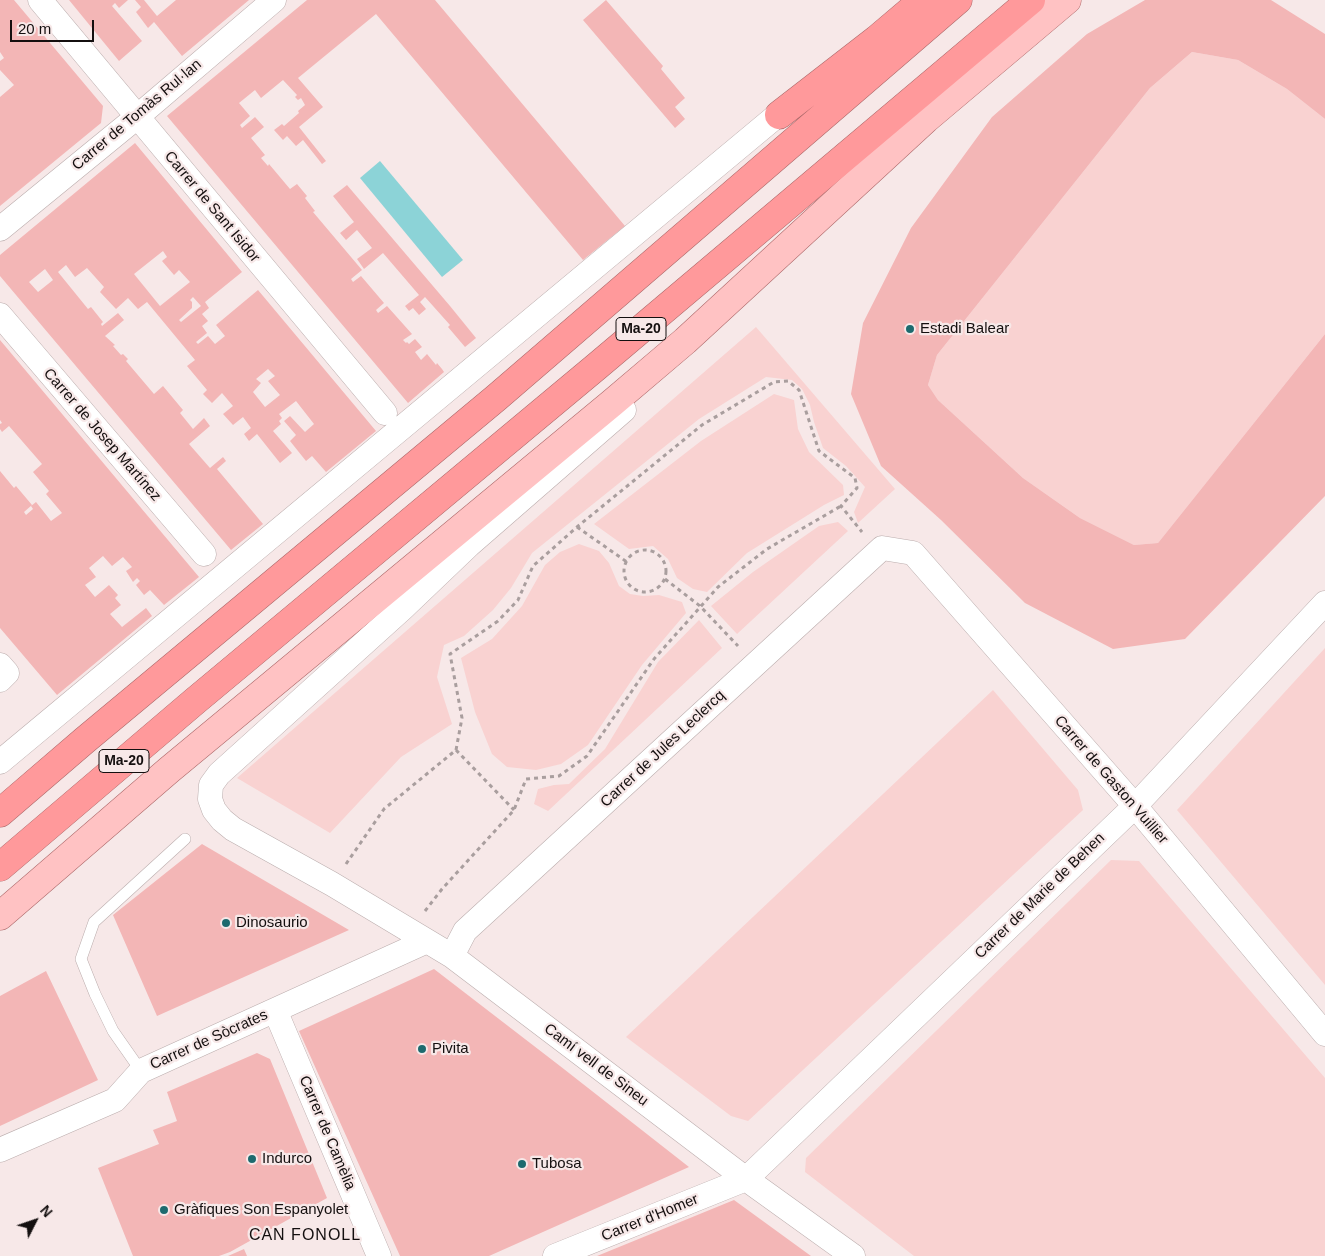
<!DOCTYPE html>
<meta charset="utf-8">
<style>
body{margin:0}
#map{position:relative;width:1325px;height:1256px;overflow:hidden;background:#f7e8e8;font-family:Arial,sans-serif}
canvas{display:block}
.north{position:absolute;left:10px;top:1196px;width:50px;height:50px;-webkit-text-stroke:4px #f7e8e8;paint-order:stroke;rotate:49deg;font-size:14px;font-weight:700;line-height:20px;text-align:center;color:#140f0f}
.north::after{content:'';display:block;margin:auto;width:18px;height:22px;background:#140f0f;clip-path:polygon(50% 0,100% 100%,50% 72%,0 100%)}
.scale{position:absolute;left:10px;top:20px;width:84px;height:22px;box-sizing:border-box;border:2px solid #140f0f;border-top:0;padding-left:6px;font-size:15px;line-height:18px;white-space:nowrap;color:#140f0f;-webkit-text-stroke:4px #f7e8e8;paint-order:stroke}
</style>
<div id="map">
<canvas width="1325" height="1256"></canvas>
<div class="north">N</div>
<div class="scale">20 m</div>
</div>
<script>
const ctx = document.querySelector('canvas').getContext('2d');
ctx.lineJoin = 'round';
function fillPath(path, color) {
  ctx.fillStyle = color;
  ctx.fill(path, 'evenodd');
}
function shape(rows) {
  const path = new Path2D();
  for (const r of rows) {
    if (r.length === 3) {
      path.moveTo(r[0] + r[2], r[1]);
      path.arc(r[0], r[1], r[2], 0, 2 * Math.PI);
      continue;
    }
    path.moveTo(r[0], r[1]);
    for (let i = 2; i < r.length; i += 2) path.lineTo(r[i], r[i + 1]);
  }
  return path;
}
function trace(path, color, width, dash) {
  ctx.strokeStyle = color;
  ctx.lineWidth = width;
  ctx.lineCap = dash ? 'butt' : 'round';
  ctx.setLineDash(dash || []);
  ctx.stroke(path);
}
function write(font, color, halo, rows, align = 'center') {
  ctx.font = font + ' Arial,sans-serif';
  ctx.lineWidth = 4.5;
  ctx.setLineDash([]);
  ctx.textBaseline = 'middle';
  ctx.strokeStyle = halo;
  ctx.fillStyle = color;
  for (const [text, x, y, turn = 0] of rows) {
    ctx.save();
    ctx.translate(x, y);
    ctx.rotate((+turn || 0) * Math.PI / 180);
    ctx.textAlign = isNaN(turn) ? turn : align;
    if (halo) ctx.strokeText(text, 0, 0);
    ctx.fillText(text, 0, 0);
    ctx.restore();
  }
}
fillPath(shape([
 [1192,52,1238,60,1287,89,1325,119,1325,334,1158,543,1134,545,1080,518,1023,478,938,400,928,385,937,355,1150,88],
 [756,327,895,489,858,523,854,512,865,487,846,466,823,448,814,422,810,405,802,389,792,380,766,377,699,419,532,553,511,588,493,610,464,636,444,645,437,677,452,724,401,757,330,833,237,778],
 [774,394,794,400,798,429,809,452,843,485,844,495,824,505,747,553,707,592,693,589,677,578,668,559,653,546,629,549,594,524,701,441],
 [838,522,848,531,737,634,711,606,753,572,819,526],
 [579,544,599,551,609,563,619,586,630,594,643,596,659,595,682,602,686,613,642,665,588,745,561,764,536,770,507,767,492,754,475,712,461,658,492,639,522,606,545,565,560,552],
 [699,620,722,648,548,811,534,804,538,789,554,785,569,784,605,749,658,662],
 [1325,648,1325,985,1177,810],
 [993,690,1078,790,1083,810,748,1121,731,1116,626,1037],
 [1111,860,1139,861,1325,1078,1325,1256,914,1256,805,1172,806,1158]
]), '#f9d2d1');
fillPath(shape([
 [380,161,463,260,442,277,360,178]
]), '#8cd3d7');
fillPath(shape([
 [0,0,14,0,103,106,101,123,0,206,0,97,14,85,0,70,0,61,4,58,0,52],
 [69,0,128,0,119,8,115,3,112,6,142,41,119,61],
 [135,0,144,0,157,16,176,0,249,0,182,56,154,22,148,28,136,12,141,7],
 [307,0,435,0,625,226,583,260,376,14,298,78,323,107,299,127,326,161,322,164,303,140,296,146,287,136,283,140,274,130,282,124,284,126,299,113,298,111,305,105,301,98,298,100,295,97,297,95,283,80,261,98,255,90,239,103,250,116,240,125,242,128,255,117,264,127,251,138,265,155,261,158,268,166,269,164,290,189,297,184,307,196,305,198,315,211,313,212,362,270,351,279,353,282,361,276,384,303,376,310,378,313,387,306,412,334,403,340,406,343,407,342,409,344,415,339,422,347,415,352,421,360,427,354,436,365,437,363,442,369,444,372,408,403,167,116],
 [606,0,663,66,661,69,685,98,675,107,685,119,675,128,583,20],
 [1145,0,1271,0,1325,34,1325,119,1287,89,1238,60,1192,52,1150,88,937,355,928,385,938,400,1023,478,1080,518,1134,545,1158,543,1325,334,1325,496,1185,639,1113,649,1025,603,941,520,881,466,851,394,863,323,911,228,992,117,1087,34],
 [135,143,242,272,205,302,209,308,202,314,208,321,202,326,207,333,196,342,198,344,208,336,215,344,225,336,216,325,258,290,376,431,326,472,312,456,306,461,290,441,296,435,284,421,290,416,305,432,314,424,296,401,279,414,282,418,279,421,281,424,273,431,292,453,280,463,257,434,249,441,244,434,251,428,243,417,233,425,223,414,233,406,222,393,212,403,203,394,207,390,187,366,195,360,147,302,138,309,128,298,116,309,100,292,104,287,87,268,75,277,66,265,58,272,88,309,91,307,103,322,101,324,102,326,118,313,124,320,105,336,115,345,113,346,121,355,123,354,128,359,126,361,154,394,163,386,183,410,180,413,193,429,204,418,210,426,189,444,210,468,223,457,226,461,217,469,263,524,231,550,0,276,0,255],
 [163,251,167,257,162,261,174,275,179,270,190,282,160,306,134,274],
 [45,269,53,280,38,292,29,282],
 [193,297,201,306,181,322,179,320,192,308,192,302,190,300],
 [268,369,275,376,268,381,280,395,265,407,253,392,261,383,256,379],
 [347,185,450,306,476,338,465,347,448,327,450,325,425,297,420,302,426,309,419,315,413,308,409,311,405,306,419,295,383,253,364,269,357,259,372,248,357,230,346,240,340,233,354,222,333,196],
 [0,340,199,577,164,605,150,590,144,595,136,585,140,581,137,578,133,582,126,571,132,567,123,557,112,566,103,556,89,568,96,577,85,585,95,597,109,585,118,595,115,598,121,605,110,614,122,627,146,608,152,616,57,695,0,628,0,471,14,488,16,486,32,505,24,512,26,515,33,509,31,506,36,502,51,521,62,513,46,494,49,491,33,472,42,464,9,426,2,432,0,429,0,424,2,423,0,420],
 [202,844,349,930,157,1016,113,915],
 [434,969,560,1066,689,1167,489,1256,400,1256,299,1031],
 [46,971,98,1080,0,1126,0,996],
 [257,1053,270,1059,327,1198,230,1252,219,1256,133,1256,98,1168,159,1144,153,1130,177,1121,167,1092],
 [734,1200,811,1256,597,1256],
 [244,1249,247,1256,228,1256]
]), '#f3b6b6');
const service = shape([
 [141,1071,113,1031,95,994,81,959,94,922,185,839]
]);
const minor = shape([
 [40,0,385,413],
 [0,229,137,117,274,0],
 [0,315,204,554],
 [624,410,469,545,403,608,219,774,211,785,210,799,214,810,222,820,233,829,332,884,452,956,746,1179,853,1256],
 [0,665,7,673,0,680],
 [0,762,792,103],
 [452,956,465,931,882,548,913,553,1135,806,1325,1034],
 [275,1010,379,1256],
 [0,1150,115,1100,141,1071,427,941],
 [555,1256,746,1179,1135,806,1325,603]
]);
const primary = shape([
 [0,916,169,770,612,403,685,341,926,119,1067,0]
]);
const motorway = shape([
 [779,115,877,39,923,0],
 [0,813,85,740,496,398,958,0],
 [0,867,195,701,596,367,1031,0]
]);
trace(service, '#bbadad', 12);
trace(minor, '#bbadad', 25);
trace(primary, '#ad696a', 29);
trace(motorway, '#ad696a', 29);
trace(shape([
 [577,527,627,562],
 [645,571,21],
 [665,579,700,606,738,646],
 [456,750,514,810],
 [346,864,384,809,456,750,462,718,450,654,498,621,518,600,533,566,577,527,702,425,774,382,788,381,799,390,819,451,855,478,857,488,841,506,862,532],
 [425,911,442,889,514,810,526,779,559,776,587,756,654,659,718,587,767,549,841,506]
]), '#a99e9e', 3, [4, 4]);
trace(service, '#fff', 11);
trace(minor, '#fff', 24);
trace(primary, '#ffc2c3', 28);
trace(motorway, '#ff999b', 28);
for (const [x, y, r, color] of [
 [910,329,5,"#1d6a6e"],
 [226,923,5,"#1d6a6e"],
 [422,1049,5,"#1d6a6e"],
 [252,1159,5,"#1d6a6e"],
 [522,1164,5,"#1d6a6e"],
 [164,1210,5,"#1d6a6e"]
]) {
  const dot = new Path2D();
  dot.arc(x, y, r, 0, 2 * Math.PI);
  ctx.fillStyle = color;
  ctx.fill(dot);
  trace(dot, '#f7e8e8', 2);
}
for (const [x, y, w] of [
 [641,329,50],
 [124,761,50]
]) {
  const box = new Path2D();
  box.roundRect(x - w / 2, y - 11.5, w, 23, 4);
  ctx.fillStyle = '#f7e8e8';
  ctx.fill(box);
  trace(box, '#140f0f', 1);
}
write('bold 14px', '#140f0f', null, [
 ["Ma-20",641,329],
 ["Ma-20",124,761]
]);
write('15px', '#140f0f', '#f7e8e8', [
 ["Carrer de Tomàs Rul·lan",137,115,-40],
 ["Carrer de Sant Isidor",212,207,50],
 ["Carrer de Josep Martínez",102,435,49],
 ["Carrer de Jules Leclercq",663,749,-43],
 ["Carrer de Gaston Vuillier",1111,780,49],
 ["Carrer de Marie de Behen",1040,896,-44],
 ["Carrer de Sòcrates",209,1040,-24],
 ["Camí vell de Sineu",596,1065,37],
 ["Carrer de Camèlia",327,1133,67],
 ["Carrer d'Homer",650,1218,-22]
]);
write('15px', '#140f0f', '#f7e8e8', [
 ["Estadi Balear",920,329],
 ["Dinosaurio",236,923],
 ["Pivita",432,1049],
 ["Indurco",262,1159],
 ["Tubosa",532,1164],
 ["Gràfiques Son Espanyolet",174,1210]
], 'left');
ctx.letterSpacing = '1px';
write('16px', '#140f0f', '#f7e8e8', [
 ["CAN FONOLL",305,1236]
]);
ctx.letterSpacing = '0px';
</script>
